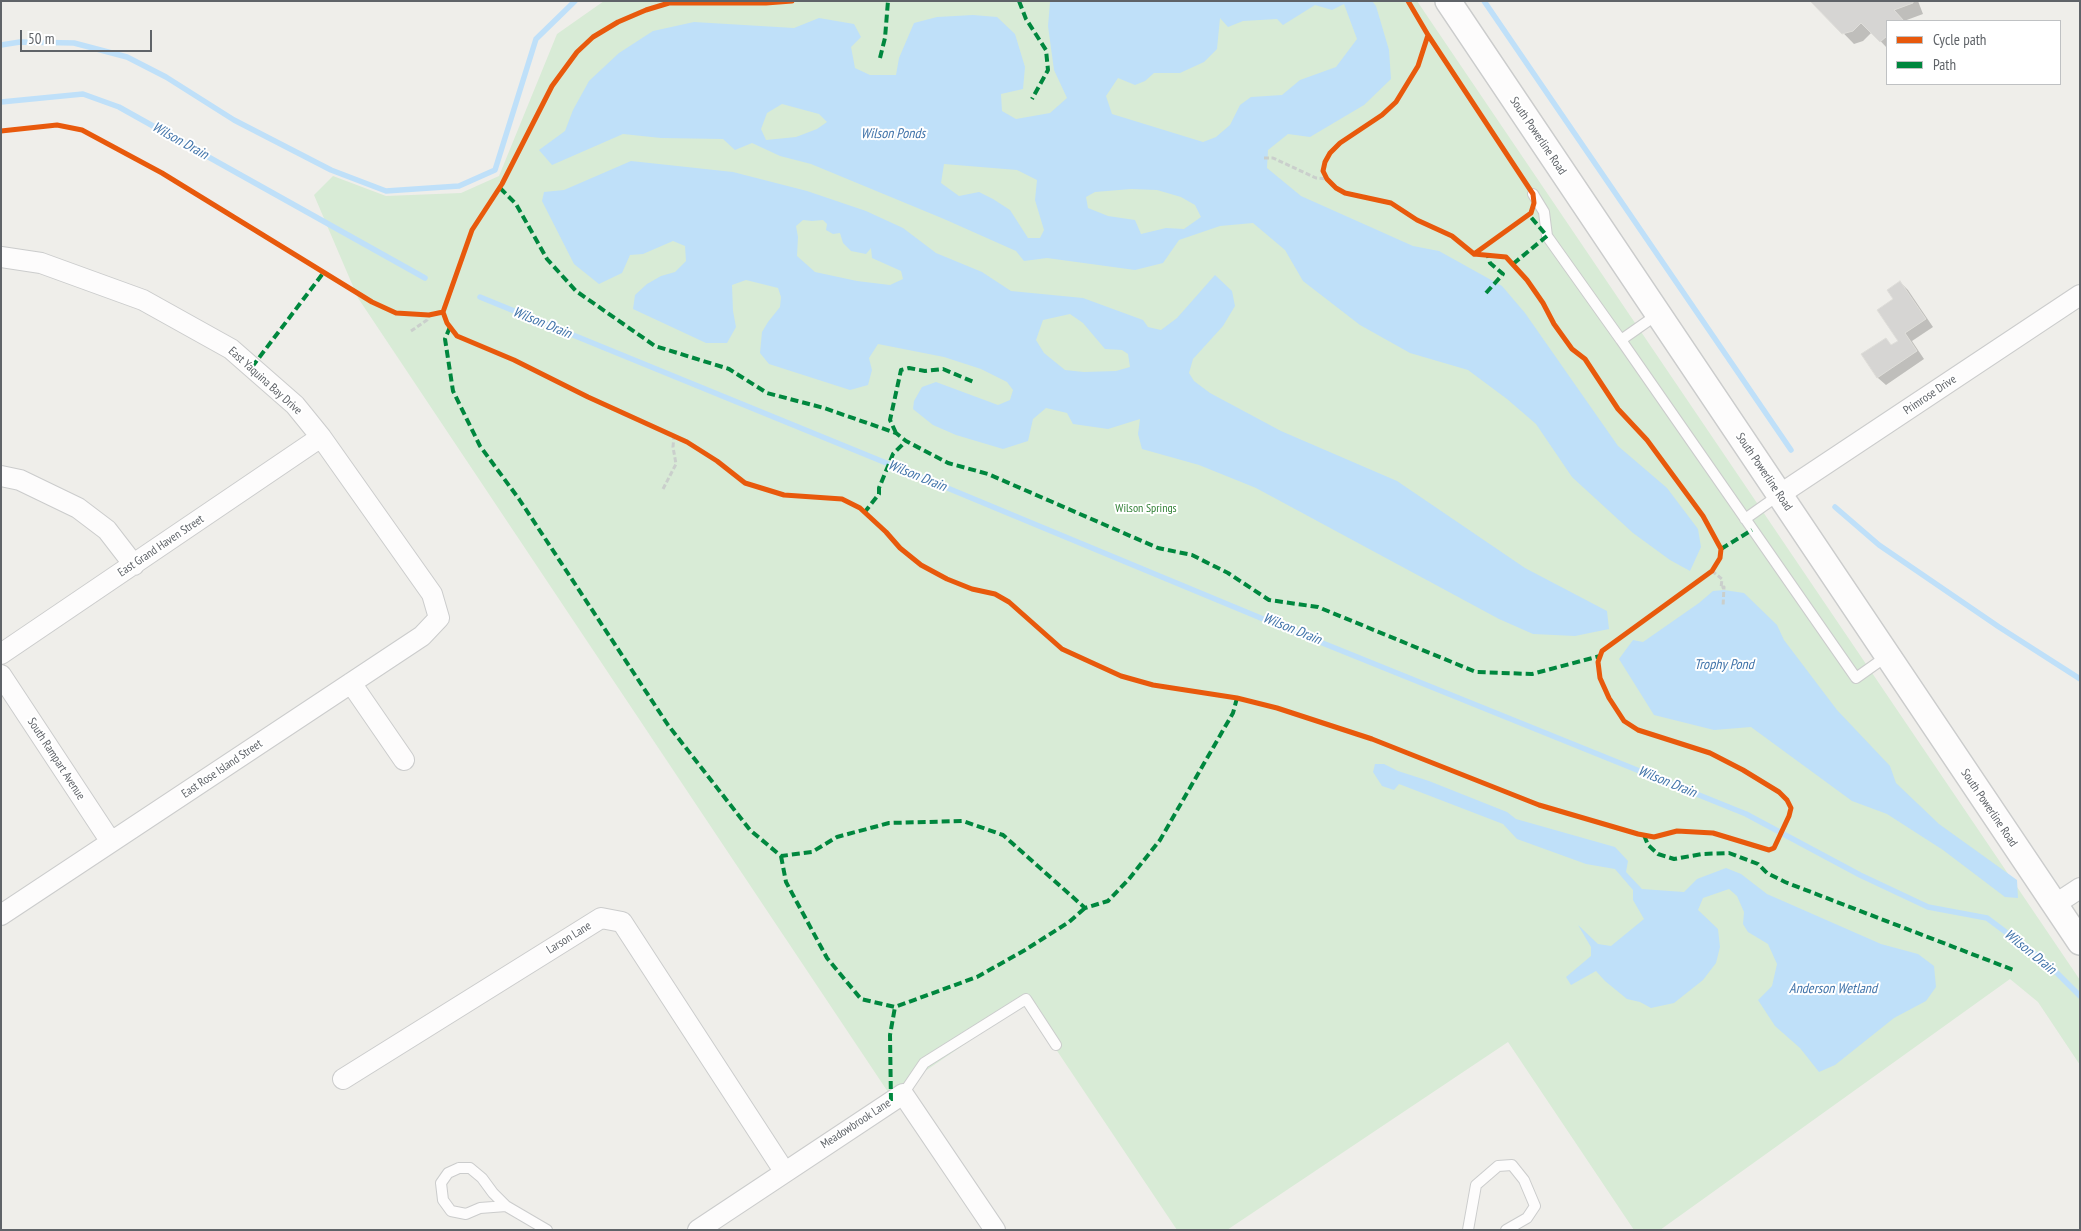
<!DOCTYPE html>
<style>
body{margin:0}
#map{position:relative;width:2081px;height:1231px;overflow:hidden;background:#efeeea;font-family:"PT Sans Narrow",sans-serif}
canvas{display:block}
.frame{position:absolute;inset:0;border:2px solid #5f6368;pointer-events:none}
.legend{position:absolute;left:1886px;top:20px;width:175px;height:65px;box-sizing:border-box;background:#fff;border:1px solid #bfc1c3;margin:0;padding:6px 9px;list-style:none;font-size:15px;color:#5f6368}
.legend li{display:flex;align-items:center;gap:10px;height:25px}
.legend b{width:25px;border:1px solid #bfc1c3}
.scale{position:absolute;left:20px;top:30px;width:132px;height:22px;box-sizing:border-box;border:2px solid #5f6368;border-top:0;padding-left:6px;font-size:15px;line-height:18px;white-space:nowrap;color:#5f6368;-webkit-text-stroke:4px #fff;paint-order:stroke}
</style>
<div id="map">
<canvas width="2081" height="1231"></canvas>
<div class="frame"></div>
<ul class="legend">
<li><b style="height:6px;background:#e8590c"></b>Cycle path</li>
<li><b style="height:6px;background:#00873e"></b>Path</li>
</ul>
<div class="scale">50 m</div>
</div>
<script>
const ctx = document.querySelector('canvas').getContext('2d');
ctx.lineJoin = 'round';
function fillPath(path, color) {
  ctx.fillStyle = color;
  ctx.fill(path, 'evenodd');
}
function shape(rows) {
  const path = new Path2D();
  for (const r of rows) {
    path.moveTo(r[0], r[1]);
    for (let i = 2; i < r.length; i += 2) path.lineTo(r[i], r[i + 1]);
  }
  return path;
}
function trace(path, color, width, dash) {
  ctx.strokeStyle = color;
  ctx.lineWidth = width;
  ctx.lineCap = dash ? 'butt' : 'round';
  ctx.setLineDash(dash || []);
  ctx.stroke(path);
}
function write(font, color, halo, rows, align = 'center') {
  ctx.font = font + ' "PT Sans Narrow",sans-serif';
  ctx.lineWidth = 4;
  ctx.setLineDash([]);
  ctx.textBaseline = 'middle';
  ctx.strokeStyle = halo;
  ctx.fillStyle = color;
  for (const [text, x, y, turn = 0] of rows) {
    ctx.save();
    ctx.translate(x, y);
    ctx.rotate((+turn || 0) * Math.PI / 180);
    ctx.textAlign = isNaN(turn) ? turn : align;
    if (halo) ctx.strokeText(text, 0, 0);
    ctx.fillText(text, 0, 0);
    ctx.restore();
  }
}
fillPath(shape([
 [604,1,1417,1,2080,980,2080,1065,2038,1002,2010,979,1660,1230,1634,1230,1508,1042,1227,1230,1177,1230,1025,1003,890,1095,358,298,314,195,333,176,386,196,461,193,499,176,557,34]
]), '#d8ebd6');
fillPath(shape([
 [1052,1,1372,1,1376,6,1389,50,1391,79,1364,105,1310,137,1288,134,1268,150,1267,168,1301,196,1413,246,1439,251,1502,286,1525,313,1618,446,1667,488,1698,529,1701,547,1690,571,1670,560,1633,533,1572,477,1536,424,1507,399,1468,370,1410,353,1360,325,1303,281,1285,250,1253,223,1220,226,1179,240,1163,263,1135,270,1047,258,1024,261,1016,251,944,219,811,164,780,156,752,143,735,150,723,139,661,138,623,134,552,165,539,150,565,131,573,110,589,81,619,53,653,31,694,22,794,28,819,18,854,24,861,37,851,47,855,68,870,75,896,75,899,58,914,23,937,17,973,15,997,17,1015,34,1025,67,1023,89,1001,94,1002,111,1016,119,1050,113,1067,98,1054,70,1048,26,1050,2],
 [1344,4,1357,39,1336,67,1300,80,1282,95,1251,97,1240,105,1230,125,1216,137,1203,142,1112,114,1106,96,1118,78,1135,85,1145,81,1154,73,1180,73,1204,62,1217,49,1220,18,1228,27,1243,21,1277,19,1283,25,1315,5,1332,10],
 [782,104,819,114,827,122,817,129,796,137,766,140,761,129,767,113],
 [944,164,1017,170,1037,180,1035,200,1044,230,1040,238,1028,238,1010,210,993,199,979,192,959,196,941,183],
 [1131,189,1157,190,1181,197,1195,205,1201,217,1184,229,1166,228,1141,234,1135,220,1108,216,1088,208,1086,197,1095,192],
 [631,161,733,172,807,191,866,211,903,228,936,253,982,272,1011,291,1083,298,1143,320,1148,327,1161,330,1177,318,1215,275,1232,291,1235,306,1223,326,1193,359,1189,373,1194,381,1210,393,1281,431,1397,481,1525,568,1607,611,1609,629,1575,636,1533,634,1499,619,1256,488,1199,465,1142,449,1138,434,1140,419,1108,429,1073,424,1067,413,1046,408,1033,419,1028,441,1003,449,956,435,933,425,913,409,914,401,922,387,936,382,998,405,1010,400,1013,390,1007,382,981,369,944,357,878,344,869,358,872,370,868,385,850,390,769,364,760,353,762,332,768,322,780,307,781,297,778,288,746,280,732,285,733,311,736,327,727,343,706,343,633,309,635,295,647,284,661,276,675,272,686,261,685,246,673,241,643,254,630,255,622,273,599,284,574,264,542,201,544,192,564,190],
 [803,220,812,221,823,220,827,224,826,230,833,234,840,233,843,243,851,251,866,254,871,248,872,258,901,271,903,279,890,285,857,281,815,272,797,256,798,237,796,226],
 [1070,314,1083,323,1105,349,1122,350,1128,354,1130,367,1116,371,1084,372,1065,370,1044,353,1036,340,1043,320],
 [1724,590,1744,593,1777,625,1784,640,1837,710,1890,766,1896,783,1939,824,2017,880,2018,898,2005,897,1943,850,1887,814,1852,801,1751,727,1714,730,1654,715,1619,659,1633,640,1643,642,1699,603,1713,591],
 [1375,764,1384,764,1398,771,1429,781,1507,812,1516,819,1615,847,1628,861,1626,872,1642,889,1684,892,1697,879,1726,868,1741,874,1767,894,1881,944,1918,954,1934,966,1936,987,1926,1001,1894,1018,1835,1065,1819,1072,1800,1048,1775,1026,1758,1000,1772,986,1777,964,1768,944,1748,932,1743,924,1744,912,1737,896,1729,889,1703,898,1698,910,1718,929,1720,947,1716,963,1703,980,1674,1003,1651,1008,1640,1002,1627,999,1605,981,1596,971,1571,985,1566,977,1591,956,1591,947,1578,925,1598,944,1611,946,1644,919,1633,900,1633,890,1615,869,1586,864,1517,839,1503,824,1399,784,1394,790,1382,786,1373,772]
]), '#bfe0f9');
fillPath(shape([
 [1812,1,1918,1,1923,14,1904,21,1887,21,1887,48,1872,32,1863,41,1854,44],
 [1900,282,1908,290,1933,327,1912,341,1924,359,1886,385,1878,378,1863,355,1886,340,1892,346,1899,341,1895,300]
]), '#0003');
trace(shape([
 [1484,1,1791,450],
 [1,45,20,42,74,43,127,57,166,77,234,120,331,170,386,191,459,186,495,170,536,39,575,1],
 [1,102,83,94,119,107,425,278],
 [480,297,945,487,1268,621,1746,814,1860,875,1928,907,1987,918,2047,963,2080,996],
 [1835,507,1879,545,1999,627,2080,679]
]), '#bfe0f9', 5.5);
const building = shape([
 [1810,1,1913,1,1913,3,1894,10,1904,21,1887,21,1887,36,1880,42,1861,23,1853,31,1842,34,1810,1],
 [1900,281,1926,319,1905,333,1917,351,1877,378,1861,354,1886,338,1891,345,1898,341,1877,310,1893,299,1887,290,1900,281]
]);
fillPath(building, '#d6d5d3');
trace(building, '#deddd9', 1);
const service = shape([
 [1533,194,1544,212,1547,236,1621,340],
 [1658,314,1621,340,1856,678,1887,656],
 [1745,519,1779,495],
 [903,1094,924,1063,1026,999,1056,1045],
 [459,1168,470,1168,482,1178,493,1193,506,1206,480,1208,466,1214,451,1211,443,1200,441,1183,448,1173,459,1168],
 [506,1206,547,1230],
 [1468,1230,1476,1185,1498,1166,1512,1165,1524,1180,1535,1206,1527,1218,1506,1230]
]);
const minor = shape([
 [1,257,41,263,143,300,231,349,295,405,321,437,432,594,439,618,422,636,1,915],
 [1,476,20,480,78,508,107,530,134,565],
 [1779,495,2080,295],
 [1,654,321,437],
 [1,675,111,842],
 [351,683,404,760],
 [2054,905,2080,888],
 [343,1079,601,918,622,922,784,1171],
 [698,1230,903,1094,995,1230]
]);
const tertiary = shape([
 [1448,1,2080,942]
]);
trace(service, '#cbcccc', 12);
trace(minor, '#cbcccc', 22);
trace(tertiary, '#cbcccc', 28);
trace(shape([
 [1264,158,1273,158,1316,178,1327,179],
 [411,331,427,320,429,315],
 [663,489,676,464,673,447,674,436],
 [1712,571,1722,579,1721,588,1724,587,1723,607]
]), '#cacfcc', 3, [5, 2.5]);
trace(service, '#fdfcfc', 10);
trace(minor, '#fdfcfc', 20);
trace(tertiary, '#fdfcfc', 25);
trace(shape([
 [1019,1,1026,19,1046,50,1048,70,1032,99],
 [880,58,885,38,888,1],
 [500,188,516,204,547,259,576,291,655,346,729,369,767,393,824,408,896,433,906,441,948,463,988,474,1158,548,1192,555,1228,573,1269,600,1318,607,1476,672,1532,674,1600,656],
 [1513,264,1547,236,1529,215],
 [1486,293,1503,274,1490,263,1488,256],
 [450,327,445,339,453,391,480,446,519,499,668,725,750,830,781,856,812,852,837,837,889,823,963,821,1003,835,1085,908,1108,901,1129,879,1160,840,1233,713,1237,698],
 [252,367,324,272],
 [896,433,890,420,901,370,909,368,925,371,943,369,976,383],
 [864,513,879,494,879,488,893,454,906,441],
 [1721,549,1752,530],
 [1644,835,1648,845,1658,854,1674,859,1702,854,1729,853,1758,864,1767,873,1785,882,2016,971],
 [781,856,786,882,827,958,861,999,895,1007,977,977,1025,950,1069,922,1085,908],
 [891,1101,890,1035,895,1007]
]), '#00873e', 4, [8, 4]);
trace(shape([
 [1428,35,1533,194,1534,203,1531,213,1474,254],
 [1,131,57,125,82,130,162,173,372,302,396,313,429,315,443,312,472,230,502,184,552,86,577,52,593,37,618,22,646,10,669,3,766,3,792,1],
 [443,312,447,323,457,336,514,360,588,397,687,442,717,461,745,483,784,495,842,499,860,508,886,532,900,548,921,565,947,579,972,589,995,594,1009,602,1062,649,1121,676,1153,685,1237,698,1277,708,1372,739,1539,805,1638,834,1654,837,1677,831,1713,833,1769,850,1774,848,1789,816,1791,808,1787,800,1779,792,1743,770,1710,753,1638,730,1624,721,1609,698,1600,678,1598,662,1602,651,1712,571,1720,558,1721,549,1703,516,1647,440,1618,409,1585,359,1572,349,1554,324,1543,303,1527,280,1506,257,1474,254,1452,236,1417,220,1391,203,1345,193,1336,188,1327,179,1323,171,1325,162,1330,153,1340,143,1382,115,1396,102,1418,66,1428,35,1408,1]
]), '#e8590c', 5);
write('12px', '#5f6368', '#fff', [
 ["South Powerline Road",1538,136,56],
 ["East Yaquina Bay Drive",265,381,42],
 ["Primrose Drive",1930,395,-34],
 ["South Powerline Road",1764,472,56],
 ["East Grand Haven Street",161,546,-34],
 ["South Rampart Avenue",56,759,57],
 ["East Rose Island Street",222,769,-34],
 ["South Powerline Road",1989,808,56],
 ["Larson Lane",569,938,-32],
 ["Meadowbrook Lane",856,1124,-33]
]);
write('12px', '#348238', '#fff', [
 ["Wilson Springs",1146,509]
]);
write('italic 14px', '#4174aa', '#fff', [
 ["Wilson Ponds",893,134],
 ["Wilson Drain",180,141,29],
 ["Wilson Drain",542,323,22],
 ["Wilson Drain",917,476,22],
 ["Wilson Drain",1292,629,22],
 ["Trophy Pond",1724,665],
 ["Wilson Drain",1667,782,22],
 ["Wilson Drain",2030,952,39],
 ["Anderson Wetland",1833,989]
]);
</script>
